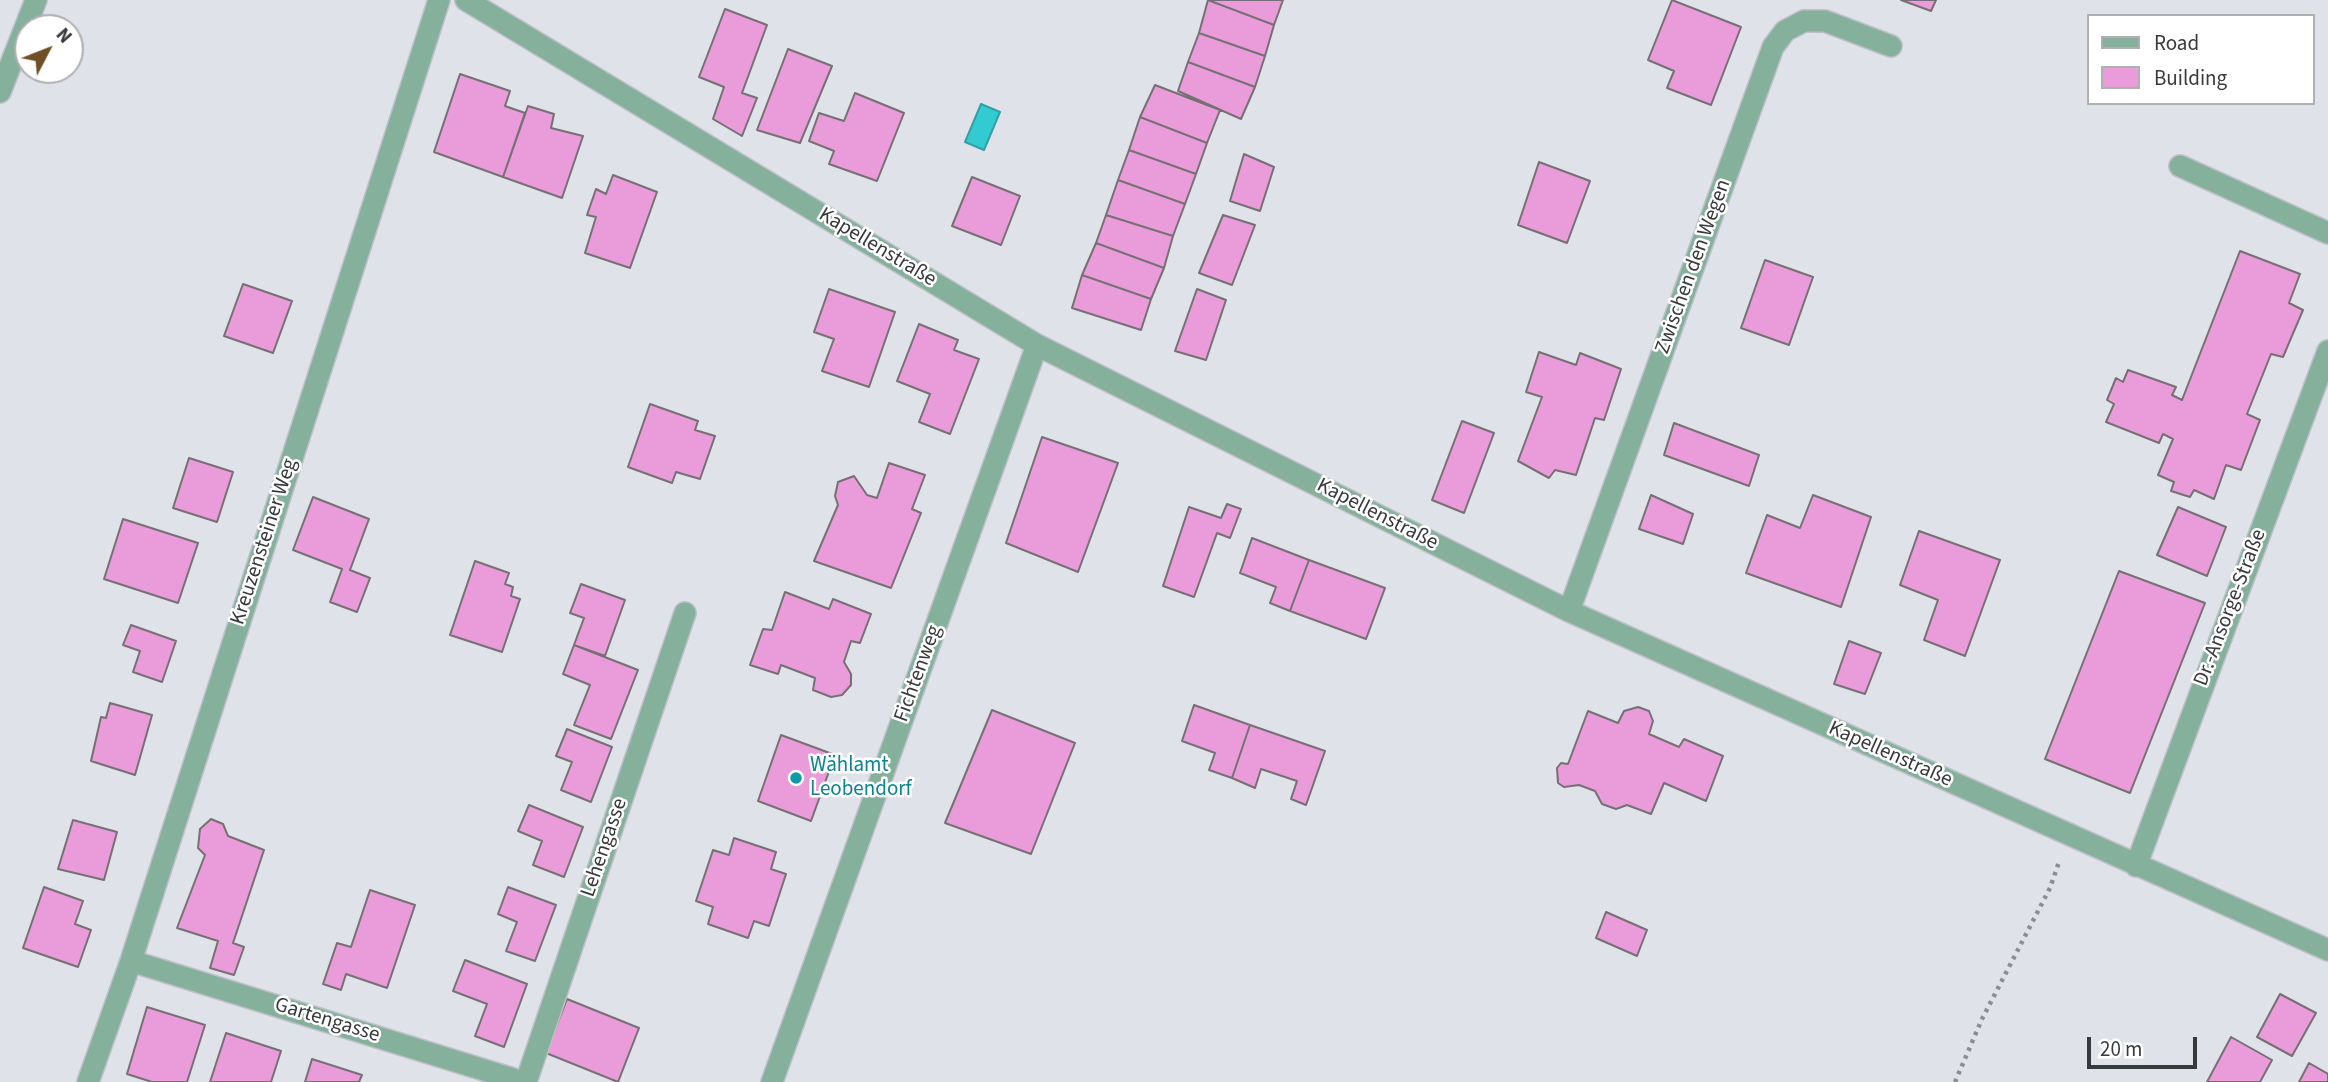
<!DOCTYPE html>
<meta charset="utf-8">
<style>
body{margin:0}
#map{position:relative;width:2328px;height:1082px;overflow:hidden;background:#e0e2ea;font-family:"Source Sans 3",sans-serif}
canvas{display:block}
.legend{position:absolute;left:2087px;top:14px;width:228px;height:91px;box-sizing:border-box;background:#fff;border:2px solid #afb0b1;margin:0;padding:9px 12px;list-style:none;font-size:21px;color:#38393c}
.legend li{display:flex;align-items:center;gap:14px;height:35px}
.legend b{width:35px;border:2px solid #afb0b1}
.north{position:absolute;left:14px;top:14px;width:70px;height:70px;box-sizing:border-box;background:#fff;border:2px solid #afb0b1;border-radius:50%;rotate:48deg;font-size:19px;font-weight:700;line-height:28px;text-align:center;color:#38393c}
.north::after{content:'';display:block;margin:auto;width:24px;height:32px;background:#6f4f25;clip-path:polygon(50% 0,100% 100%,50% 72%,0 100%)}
.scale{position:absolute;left:2087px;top:1037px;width:110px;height:32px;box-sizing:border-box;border:4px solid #38393c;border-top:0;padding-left:9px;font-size:21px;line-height:24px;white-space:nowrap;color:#38393c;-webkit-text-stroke:5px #fff;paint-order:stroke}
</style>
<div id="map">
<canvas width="2328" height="1082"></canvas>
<ul class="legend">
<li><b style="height:9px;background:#85b09c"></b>Road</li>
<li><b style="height:19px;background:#ea9cda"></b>Building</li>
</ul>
<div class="north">N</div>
<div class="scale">20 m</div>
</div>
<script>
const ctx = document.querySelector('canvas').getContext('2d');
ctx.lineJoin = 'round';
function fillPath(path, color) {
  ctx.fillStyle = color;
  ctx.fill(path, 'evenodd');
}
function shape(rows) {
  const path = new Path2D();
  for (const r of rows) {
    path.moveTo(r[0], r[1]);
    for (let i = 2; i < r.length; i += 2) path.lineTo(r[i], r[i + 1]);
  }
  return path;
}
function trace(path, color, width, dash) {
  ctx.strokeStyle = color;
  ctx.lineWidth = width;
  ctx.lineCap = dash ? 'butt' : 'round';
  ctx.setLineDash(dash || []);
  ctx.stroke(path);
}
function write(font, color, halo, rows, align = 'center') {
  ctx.font = font + ' "Source Sans 3",sans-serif';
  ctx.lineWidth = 5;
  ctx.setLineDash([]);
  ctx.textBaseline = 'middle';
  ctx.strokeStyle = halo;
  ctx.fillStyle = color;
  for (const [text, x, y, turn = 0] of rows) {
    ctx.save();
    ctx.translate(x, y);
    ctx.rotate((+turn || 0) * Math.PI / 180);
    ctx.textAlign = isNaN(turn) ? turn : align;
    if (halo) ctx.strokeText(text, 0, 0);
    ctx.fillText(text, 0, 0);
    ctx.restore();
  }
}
const water = shape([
 [981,104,1000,112,984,150,965,142,981,104]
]);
fillPath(water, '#32cbd1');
trace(water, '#349fa4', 2);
const building = shape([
 [1208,0,1274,25,1265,56,1199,33,1208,0],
 [1208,0,1283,0,1274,25,1208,0],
 [1672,0,1741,27,1711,105,1667,88,1674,71,1648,60,1672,0],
 [1901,0,1936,0,1931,11,1901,0],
 [725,9,767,25,742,93,757,98,742,136,713,119,724,87,699,77,725,9],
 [1199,33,1265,56,1255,87,1188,62,1199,33],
 [788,49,832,66,800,143,757,130,788,49],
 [1188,62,1255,87,1241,119,1178,91,1188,62],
 [460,74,510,91,505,106,525,113,503,177,434,152,460,74],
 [1155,85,1220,110,1207,143,1140,117,1155,85],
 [855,93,904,113,877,181,829,164,834,151,809,141,819,113,844,121,855,93],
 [528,106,554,114,551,128,583,136,562,198,503,177,528,106],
 [1140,117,1207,143,1196,174,1129,150,1140,117],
 [1129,150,1196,174,1185,204,1118,180,1129,150],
 [1244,154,1274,167,1260,211,1230,201,1244,154],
 [1539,162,1590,181,1567,243,1518,225,1539,162],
 [613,175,657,192,630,268,585,253,596,217,587,215,596,189,606,194,613,175],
 [972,177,1020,196,1001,245,952,226,972,177],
 [1118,180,1185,204,1173,236,1106,215,1118,180],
 [1106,215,1173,236,1164,268,1096,243,1106,215],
 [1223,215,1255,225,1232,285,1199,273,1223,215],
 [1096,243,1164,268,1151,299,1082,275,1096,243],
 [2240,251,2300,274,2289,303,2303,310,2283,357,2271,354,2247,414,2260,420,2241,470,2226,465,2214,499,2194,490,2190,497,2171,491,2174,482,2158,475,2173,439,2163,434,2159,443,2106,422,2114,404,2107,400,2116,378,2123,382,2128,370,2176,387,2172,395,2182,400,2240,251],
 [1765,260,1813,277,1789,345,1741,328,1765,260],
 [1082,275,1151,299,1141,330,1072,308,1082,275],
 [243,284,292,301,273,353,224,336,243,284],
 [829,289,895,312,869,387,822,371,834,339,814,332,829,289],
 [1197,289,1226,300,1206,360,1175,351,1197,289],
 [919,324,958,340,954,350,979,359,950,434,919,422,930,394,897,381,919,324],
 [1539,352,1576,365,1580,353,1621,369,1604,420,1595,418,1576,475,1555,470,1549,478,1518,461,1542,397,1526,392,1539,352],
 [650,404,698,421,695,430,715,436,700,479,676,472,672,483,628,467,650,404],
 [1462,421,1494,433,1464,513,1432,500,1462,421],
 [1674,423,1759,455,1749,486,1664,455,1674,423],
 [1042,437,1118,463,1078,572,1006,543,1042,437],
 [189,458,233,472,217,522,173,508,189,458],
 [889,463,925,475,912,509,921,513,891,588,814,561,838,505,835,496,838,482,854,476,867,495,877,498,889,463],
 [1651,495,1693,514,1683,544,1639,529,1651,495],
 [1813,495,1871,517,1841,607,1746,573,1767,515,1800,528,1813,495],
 [313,497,369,519,350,570,370,578,357,612,330,602,342,569,293,550,313,497],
 [1227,504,1241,509,1230,538,1217,533,1194,597,1163,586,1189,507,1221,518,1227,504],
 [2178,507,2226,527,2207,576,2157,555,2178,507],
 [123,519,198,543,178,603,104,579,123,519],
 [1919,531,2000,560,1965,656,1924,640,1938,600,1900,585,1919,531],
 [1252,538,1309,560,1290,611,1270,603,1276,587,1240,573,1252,538],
 [1309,560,1385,588,1366,639,1290,611,1309,560],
 [475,561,509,573,505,584,513,587,511,596,520,599,502,652,450,635,475,561],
 [2119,571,2205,603,2130,793,2045,759,2119,571],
 [581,584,625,600,605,656,574,645,584,618,570,613,581,584],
 [785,592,829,609,833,599,871,614,860,643,851,641,844,662,851,674,851,685,842,695,831,697,813,690,815,678,781,665,778,674,750,665,763,629,772,630,785,592],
 [131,625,176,641,162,682,133,672,140,651,123,645,131,625],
 [1849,641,1881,653,1865,694,1834,684,1849,641],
 [574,645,638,670,611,739,574,725,590,685,563,674,574,645],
 [110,703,152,715,135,775,91,761,101,717,106,718,110,703],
 [1194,705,1250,725,1232,778,1209,770,1215,753,1182,741,1194,705],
 [1638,707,1649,711,1653,721,1649,734,1679,747,1684,739,1723,756,1706,801,1664,783,1651,814,1627,805,1616,809,1602,804,1595,791,1579,785,1564,787,1558,783,1557,768,1561,763,1568,764,1588,711,1618,723,1624,711,1638,707],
 [992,710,1075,743,1031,854,945,823,992,710],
 [1250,725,1325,751,1306,805,1291,799,1297,781,1261,769,1255,788,1232,778,1250,725],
 [567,729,612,747,591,802,561,790,572,762,556,756,567,729],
 [781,735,835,755,811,821,758,801,781,735],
 [529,805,583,827,564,877,533,865,542,841,518,831,529,805],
 [211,819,223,824,228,836,264,850,233,943,244,947,234,975,210,968,218,941,177,928,205,855,198,848,200,829,211,819],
 [73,820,117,832,104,880,58,869,73,820],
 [734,838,776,852,771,869,786,874,769,926,754,921,748,938,708,924,713,907,696,901,713,850,729,855,734,838],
 [44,887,83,901,75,924,91,930,78,967,23,948,44,887],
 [508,887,556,905,535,961,506,951,517,922,498,914,508,887],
 [370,890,415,905,387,988,346,974,341,990,323,984,337,943,351,947,370,890],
 [1606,912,1647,930,1637,956,1596,938,1606,912],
 [465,960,527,984,504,1047,475,1036,487,1004,453,991,465,960],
 [2280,994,2316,1013,2292,1056,2257,1037,2280,994],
 [567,999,639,1028,618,1082,546,1053,567,999],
 [147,1007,205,1025,187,1082,152,1082,127,1074,147,1007],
 [226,1033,281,1051,271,1082,210,1082,226,1033],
 [2231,1037,2272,1060,2260,1082,2207,1082,2231,1037],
 [312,1059,362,1075,359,1082,305,1082,312,1059],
 [2309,1063,2328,1074,2328,1082,2299,1082,2309,1063]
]);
fillPath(building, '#ea9cda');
trace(building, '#767074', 2);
const minor = shape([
 [466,0,1037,345,1569,611,2328,950],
 [0,92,36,0],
 [2180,166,2328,233],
 [1569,611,1773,47,1785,31,1804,21,1825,21,1891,46],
 [2136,866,2328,351],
 [131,961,523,1082],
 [88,1082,131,961,439,0],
 [526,1082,685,613],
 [772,1082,1037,345]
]);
trace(minor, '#bec0c7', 24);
trace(shape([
 [1955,1082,1982,1019,2050,888,2059,862]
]), '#8c8d92', 4.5, [3.5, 5]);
trace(minor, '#85b09c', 21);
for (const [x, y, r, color] of [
 [796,778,7,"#0f9aa8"]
]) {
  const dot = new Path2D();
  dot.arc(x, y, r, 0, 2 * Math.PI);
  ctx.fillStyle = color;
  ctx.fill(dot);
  trace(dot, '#fff', 2.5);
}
write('21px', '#38393c', '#fff', [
 ["Kapellenstraße",877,248,31],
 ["Zwischen den Wegen",1694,267,-70],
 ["Kapellenstraße",1377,515,27],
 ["Kreuzensteiner Weg",265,542,-72],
 ["Dr.-Ansorge-Straße",2231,608,-69],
 ["Fichtenweg",919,674,-70],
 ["Kapellenstraße",1890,755,24],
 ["Lehengasse",605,848,-71],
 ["Gartengasse",327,1021,17]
]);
write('21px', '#0d838f', '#fff', [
 ["Wählamt",810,766],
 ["Leobendorf",810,790]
], 'left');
</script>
